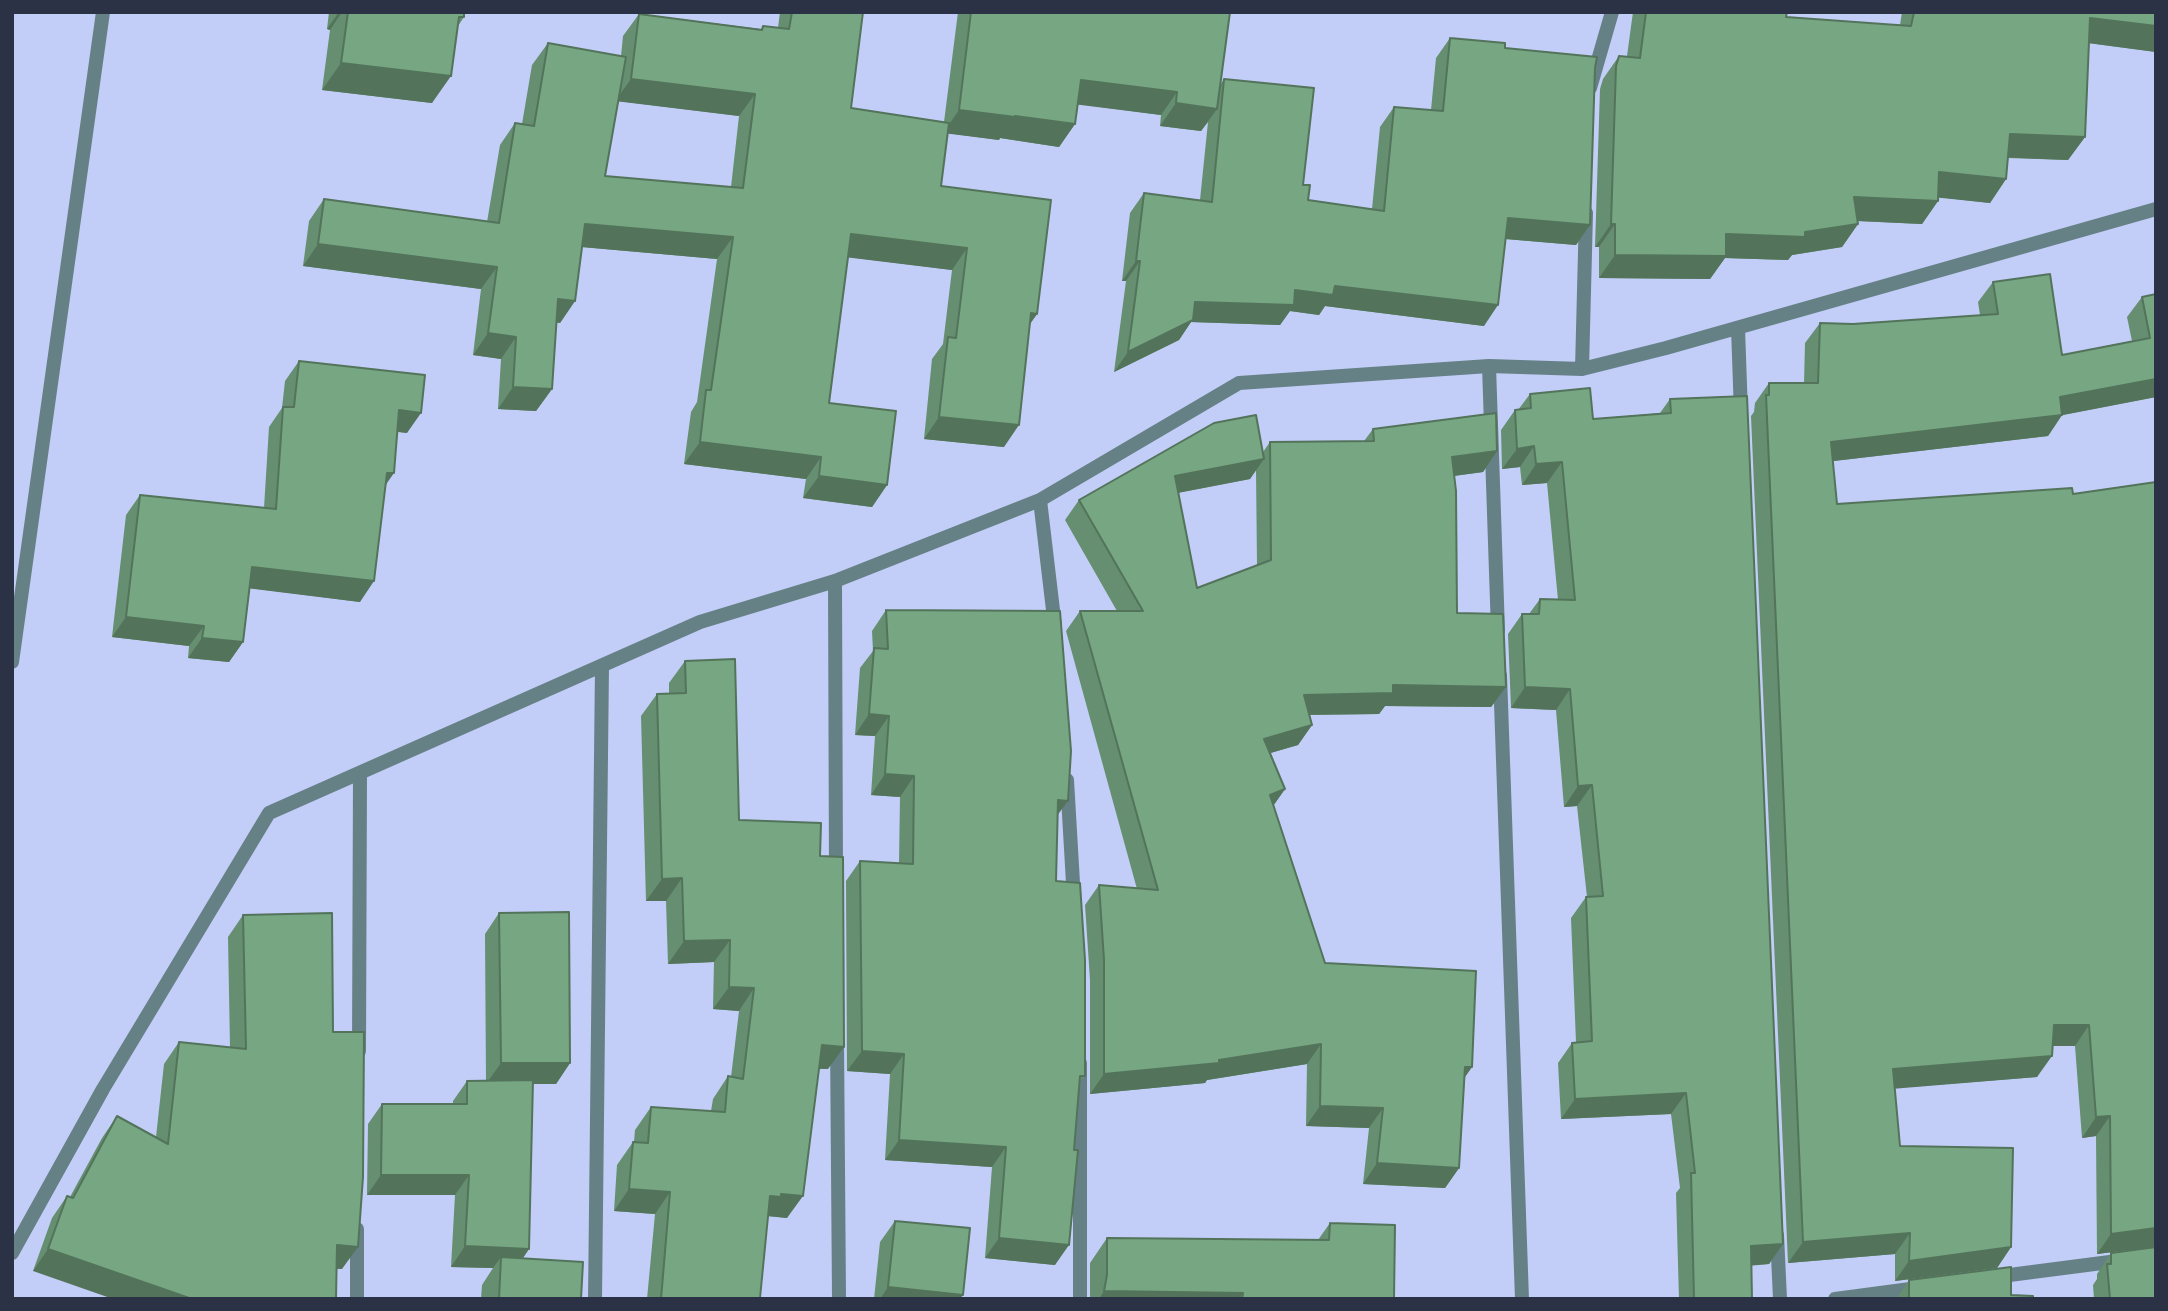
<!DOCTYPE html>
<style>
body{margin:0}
#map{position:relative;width:2168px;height:1311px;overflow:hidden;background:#c2cef7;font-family:Bitter,serif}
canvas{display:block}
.frame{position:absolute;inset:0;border:14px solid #2c3246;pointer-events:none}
</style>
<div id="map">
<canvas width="2168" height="1311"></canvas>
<div class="frame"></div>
</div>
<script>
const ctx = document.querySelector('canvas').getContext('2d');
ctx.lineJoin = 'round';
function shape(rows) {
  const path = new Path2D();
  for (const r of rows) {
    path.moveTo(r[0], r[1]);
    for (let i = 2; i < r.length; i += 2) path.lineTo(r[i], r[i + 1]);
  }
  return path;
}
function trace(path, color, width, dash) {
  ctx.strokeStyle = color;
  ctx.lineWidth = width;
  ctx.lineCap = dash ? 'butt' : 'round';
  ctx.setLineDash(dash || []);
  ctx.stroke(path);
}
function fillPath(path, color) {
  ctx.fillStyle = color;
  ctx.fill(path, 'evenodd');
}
trace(shape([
 [1590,88,1612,12],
 [1738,328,1741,414],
 [1489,366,1498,631],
 [1582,369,1586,213],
 [1040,500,1055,627],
 [835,581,836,874],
 [12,662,103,12],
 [1500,675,1522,1299],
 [1067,780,1074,900],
 [837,1038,839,1299],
 [359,1051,360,773],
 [1080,1063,1080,1299],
 [357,1229,357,1299],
 [1777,1235,1780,1299],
 [12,1253,103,1089,269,813,700,622,835,581,1040,500,1239,383,1489,366,1582,369,1666,348,2156,209],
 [1994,1277,2156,1256],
 [595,1299,602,666],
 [1835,1299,1918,1288]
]), '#658186', 14);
fillPath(shape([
 [329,12,464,12,464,17,458,26,432,103,322,90,330,30,327,29],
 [780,12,863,12,851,108,944,122,958,12,1230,12,1220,85,1224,79,1303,185,1308,200,1372,209,1380,127,1394,107,1431,110,1436,58,1450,38,1505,48,1595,68,1590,225,1576,245,1505,239,1484,326,1325,306,1319,315,1290,311,1280,325,1191,322,1179,340,1114,372,1126,281,1122,281,1130,213,1144,193,1200,200,1208,122,1201,131,1160,126,1161,115,1078,104,1075,124,1059,147,1000,138,999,140,947,133,941,186,1037,314,1030,324,1004,447,924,439,932,359,943,344,952,270,848,257,829,403,887,485,872,507,803,498,806,479,684,464,691,412,697,402,717,259,582,247,575,301,560,323,556,322,552,389,536,411,498,409,501,359,473,355,481,289,303,266,309,221,324,199,487,222,500,145,515,123,522,124,532,65,548,43,621,56,623,36,639,14,761,29,763,26,778,28],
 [618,101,739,116,731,187,605,176],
 [1633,12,1787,12,1786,17,1900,25,1902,12,2156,12,2156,52,2088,43,2085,137,2068,160,2008,158,2006,179,1990,203,1938,197,1938,201,1922,224,1857,221,1858,224,1842,247,1792,255,1788,260,1725,258,1710,279,1599,278,1599,247,1595,247,1600,89,1603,79,1619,56,1627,56],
 [1993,282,2062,355,2132,341,2127,317,2142,297,2156,294,2156,397,2062,415,2048,436,1833,461,1837,504,2073,494,2156,482,2156,1243,2153,1247,2097,1254,2096,1136,2082,1138,2075,1046,2053,1046,2037,1077,1895,1088,1900,1146,2011,1247,1997,1268,1895,1281,1895,1254,1788,1263,1751,416,1754,412,1755,403,1769,383,1804,383,1805,343,1820,323,1853,324,1980,315,1978,302],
 [299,361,407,433,398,432,360,602,250,588,243,642,229,662,188,658,189,646,112,637,126,515,140,495,264,508,269,427,282,408,285,381],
 [1530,394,1593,419,1660,413,1670,399,1783,1244,1769,1264,1751,1265,1752,1299,1679,1299,1676,1193,1680,1188,1671,1114,1561,1119,1558,1063,1572,1043,1576,1042,1571,918,1586,897,1587,897,1577,806,1564,807,1556,710,1511,708,1508,634,1522,614,1529,614,1540,599,1558,600,1547,483,1522,485,1520,467,1502,469,1501,430,1515,410,1518,410],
 [1373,429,1497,451,1483,472,1454,476,1457,613,1506,687,1491,707,1385,706,1379,714,1309,715,1312,725,1298,745,1270,753,1285,789,1273,806,1325,963,1472,1067,1464,1078,1459,1168,1445,1188,1363,1184,1369,1128,1306,1126,1307,1064,1207,1080,1205,1083,1090,1094,1090,980,1085,905,1099,885,1137,889,1066,631,1080,611,1117,611,1065,520,1079,500,1263,452,1270,442,1364,441],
 [1256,470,1257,565,1197,588,1178,493,1250,479],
 [886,610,1057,816,1056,881,1085,1076,1079,1083,1055,1265,985,1258,992,1167,885,1160,890,1074,847,1071,846,881,860,861,899,863,900,797,871,795,875,736,855,735,860,668,873,651,872,631],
 [685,661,739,820,820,856,828,1069,819,1069,787,1218,768,1216,760,1298,778,1299,647,1299,655,1214,614,1211,617,1165,633,1142,634,1142,635,1130,651,1107,711,1111,713,1099,728,1076,731,1077,739,1011,713,1009,714,962,668,964,666,901,646,901,641,716,657,694,669,693,669,683],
 [499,913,570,1063,556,1084,533,1084,529,1249,523,1258,581,1299,481,1299,482,1285,493,1268,451,1267,455,1195,367,1195,368,1124,382,1104,453,1104,453,1101,467,1081,486,1081,485,934],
 [243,915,333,1032,342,1269,33,1271,52,1218,67,1196,70,1197,102,1138,117,1116,156,1137,164,1064,179,1042,230,1047,228,937],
 [895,1221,960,1299,874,1299,880,1242],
 [1330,1223,1394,1299,1090,1299,1090,1263,1107,1238,1318,1240],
 [2111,1253,2156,1299,2094,1299,2093,1285,2097,1279,2097,1274],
 [1909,1280,2011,1295,2033,1299,1896,1299]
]), '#658f70');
fillPath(shape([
 [339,12,342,12,330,30,327,29],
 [2090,18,2156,26,2156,52,2073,41],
 [341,63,451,76,432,103,322,90],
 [631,79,755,94,739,116,615,101],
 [1081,80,1177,92,1161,115,1065,103],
 [1176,103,1217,109,1201,131,1160,126],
 [959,110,1015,116,1075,124,1059,147,1000,138,999,140,943,133],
 [2010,134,2085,137,2068,160,1994,157],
 [1939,172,2006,179,1990,203,1923,196],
 [1854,197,1938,201,1922,224,1837,220],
 [1508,218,1590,225,1576,245,1494,238],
 [585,224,733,237,717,259,570,246],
 [1611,224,1615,224,1599,247,1595,247],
 [1858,224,1842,247,1792,255,1788,260,1725,258,1710,279,1599,278,1615,255,1726,234,1805,232],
 [851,234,967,248,952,270,836,256],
 [318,244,497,267,481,289,303,266],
 [1136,261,1140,261,1126,281,1122,281],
 [1335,286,1498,305,1484,326,1325,306,1319,315,1290,311,1280,325,1191,322,1179,340,1114,372,1128,352,1195,302],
 [558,299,575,301,560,323,542,321],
 [1031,313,1037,314,1022,335],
 [488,333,516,337,501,359,473,355],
 [2156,379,2156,397,2058,416,2062,415,2048,436,1817,463,1831,442],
 [513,387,552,389,536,411,498,409],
 [399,410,421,413,407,433,385,430],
 [939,417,1019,425,1004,447,924,439],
 [700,442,821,457,806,479,684,464],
 [1534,446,1520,467,1502,469,1517,449],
 [1497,451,1483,472,1438,478,1452,457],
 [1264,459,1250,479,1161,496,1175,476],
 [1562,462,1547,483,1522,485,1536,464],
 [387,473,394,473,380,493],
 [819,476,887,485,872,507,803,498],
 [252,567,374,581,360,602,238,587],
 [126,617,204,626,189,646,112,637],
 [202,638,243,642,229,662,188,658],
 [1393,685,1506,687,1491,707,1385,706,1379,714,1289,715,1304,695],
 [1525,687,1570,689,1556,710,1511,708],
 [869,714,889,716,875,736,855,735],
 [1312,725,1298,745,1250,759,1264,739],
 [885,774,914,776,900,797,871,795],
 [1592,785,1577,806,1564,807,1578,786],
 [1285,789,1271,809,1270,795],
 [1058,800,1068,801,1053,821],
 [682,878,666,901,646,901,662,879],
 [730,940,714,962,668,964,684,941],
 [729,987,754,988,739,1011,713,1009],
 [2054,1025,2089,1025,2075,1046,2040,1046],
 [1321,1044,1307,1064,1207,1080,1205,1083,1090,1094,1104,1074,1219,1060],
 [822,1045,844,1047,828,1069,806,1068],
 [862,1051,904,1054,890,1074,847,1071],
 [2052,1056,2037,1077,1879,1090,1893,1069],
 [501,1063,570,1063,556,1084,486,1084],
 [1465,1067,1472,1067,1458,1087],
 [1686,1093,1671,1114,1561,1119,1575,1099],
 [1320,1106,1383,1108,1369,1128,1306,1126],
 [2110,1116,2096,1136,2082,1138,2096,1117],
 [899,1140,1006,1147,992,1167,885,1160],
 [1377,1163,1459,1168,1445,1188,1363,1184],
 [381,1175,469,1175,455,1195,367,1195],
 [629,1189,670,1192,655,1214,614,1211],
 [781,1194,803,1196,787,1218,767,1216,770,1196],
 [2156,1228,2156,1243,2153,1247,2097,1254,2111,1234],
 [1910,1233,1895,1254,1788,1263,1803,1242],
 [999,1238,1069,1245,1055,1265,985,1258],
 [1783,1244,1769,1264,1736,1267,1751,1246],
 [337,1245,358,1247,342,1269,322,1267],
 [465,1246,529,1249,515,1269,501,1257,493,1268,451,1267],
 [2011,1247,1997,1268,1895,1281,1909,1261],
 [48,1249,192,1299,113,1299,33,1271],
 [888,1287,963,1295,960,1299,880,1299],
 [1104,1291,1243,1293,1239,1299,1099,1299]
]), '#53745b');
const building = shape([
 [348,12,464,12,464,17,459,17,451,76,341,63,348,12],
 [792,12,863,12,851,108,949,123,941,186,1051,200,1037,314,1031,313,1019,425,939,417,948,337,956,338,967,248,851,234,829,403,896,411,887,485,819,476,821,457,700,442,706,390,711,390,733,237,585,224,575,301,558,299,552,389,513,387,516,337,488,333,497,267,318,244,324,199,499,223,515,123,534,126,548,43,626,57,605,176,743,188,755,94,631,79,639,14,762,30,763,26,789,29,792,12],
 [971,12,1230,12,1217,109,1176,103,1177,92,1081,80,1075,124,1015,116,1015,117,959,110,971,12],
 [1646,12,1787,12,1786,17,1911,26,1914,12,2156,12,2156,26,2090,18,2085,137,2010,134,2006,179,1939,172,1938,201,1854,197,1858,224,1805,232,1805,237,1726,234,1726,256,1615,255,1615,224,1611,224,1616,66,1619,56,1640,58,1646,12],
 [1450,38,1505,43,1505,48,1597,57,1595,68,1590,225,1508,218,1498,305,1335,286,1333,295,1295,290,1294,305,1195,302,1193,320,1128,352,1140,261,1136,261,1144,193,1212,202,1224,79,1314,88,1303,185,1310,185,1308,200,1384,211,1394,107,1443,111,1450,38],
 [2050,274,2062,355,2150,338,2142,297,2156,294,2156,379,2060,397,2062,415,1831,442,1837,504,2072,488,2073,494,2156,482,2156,1228,2111,1234,2110,1116,2096,1117,2089,1025,2054,1025,2052,1056,1893,1069,1900,1146,2013,1148,2011,1247,1909,1261,1910,1233,1803,1242,1766,395,1769,395,1769,383,1818,383,1820,323,1853,324,1998,314,1993,282,2050,274],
 [299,361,425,375,421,413,399,410,394,473,387,473,374,581,252,567,243,642,202,638,204,626,126,617,140,495,276,509,283,407,294,407,299,361],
 [1590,388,1593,419,1671,413,1670,399,1747,396,1783,1244,1751,1246,1752,1299,1694,1299,1691,1173,1695,1173,1686,1093,1575,1099,1572,1043,1592,1041,1586,897,1603,896,1592,785,1578,786,1570,689,1525,687,1522,614,1539,614,1540,599,1575,600,1562,462,1536,464,1534,446,1517,449,1515,410,1531,408,1530,394,1590,388],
 [1496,413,1497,451,1452,457,1456,491,1457,613,1503,614,1506,687,1393,685,1393,693,1304,695,1312,725,1264,739,1285,789,1270,795,1325,963,1476,971,1472,1067,1465,1067,1459,1168,1377,1163,1383,1108,1320,1106,1321,1044,1219,1060,1219,1063,1104,1074,1104,960,1099,885,1158,890,1080,611,1143,611,1079,500,1214,423,1256,415,1264,459,1175,476,1197,588,1271,560,1270,442,1374,441,1373,429,1496,413],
 [886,610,1060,611,1071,751,1068,801,1058,800,1056,881,1080,883,1085,960,1085,1076,1080,1076,1074,1150,1078,1150,1069,1245,999,1238,1006,1147,899,1140,904,1054,862,1051,860,861,913,864,914,776,885,774,889,716,869,714,874,648,888,649,886,610],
 [735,659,739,820,821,823,820,856,843,857,844,1047,822,1045,803,1196,781,1194,781,1197,770,1196,760,1298,778,1299,661,1299,670,1192,629,1189,633,1142,648,1143,651,1107,725,1112,728,1076,743,1079,754,988,729,987,730,940,684,941,682,878,662,879,657,694,686,693,685,661,735,659],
 [569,912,570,1063,501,1063,499,913,569,912],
 [332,913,333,1032,364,1032,363,1177,358,1247,337,1245,336,1299,192,1299,48,1249,67,1196,73,1198,117,1116,168,1144,179,1042,246,1049,243,915,332,913],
 [533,1080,529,1249,465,1246,469,1175,381,1175,382,1104,467,1104,467,1081,533,1080],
 [895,1221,970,1228,963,1295,888,1287,895,1221],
 [1330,1223,1395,1225,1394,1299,1242,1299,1243,1293,1104,1291,1107,1275,1107,1238,1329,1240,1330,1223],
 [2156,1247,2156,1299,2110,1299,2107,1264,2111,1264,2111,1253,2156,1247],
 [501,1257,583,1262,581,1299,499,1299,501,1257],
 [2011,1267,2011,1295,2033,1296,2033,1299,1909,1299,1909,1280,2011,1267]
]);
fillPath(building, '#76a682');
trace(building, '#53745b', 2);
</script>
